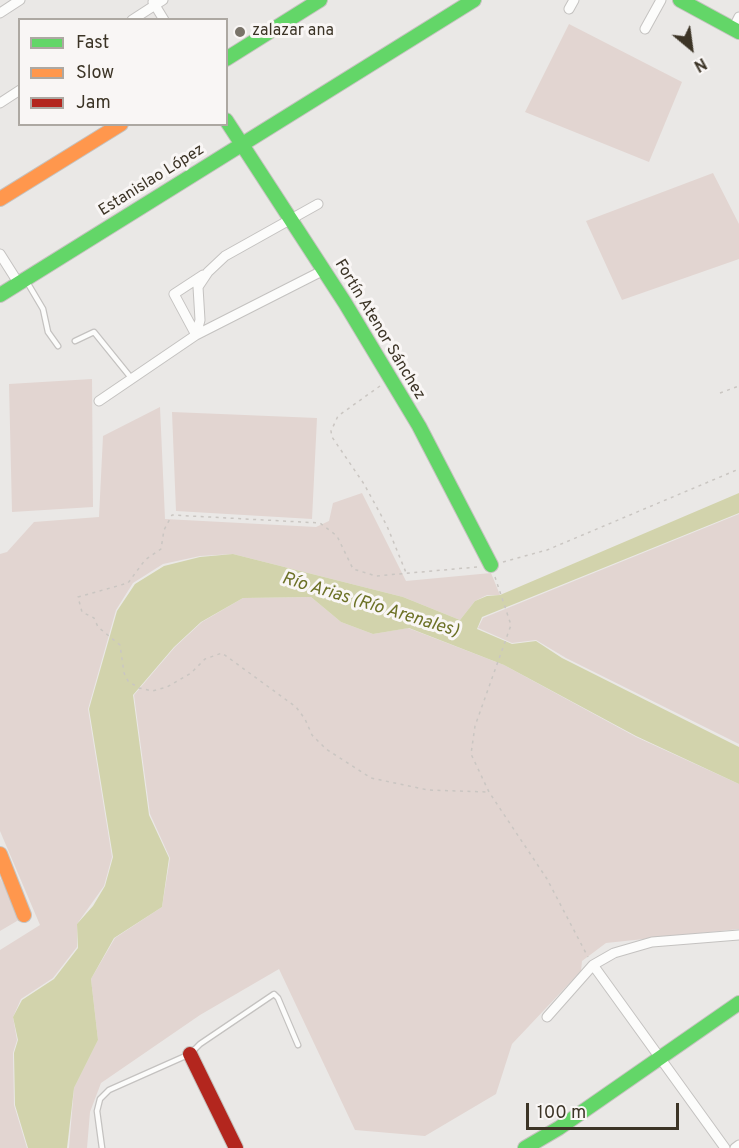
<!DOCTYPE html>
<meta charset="utf-8">
<style>
body{margin:0}
#map{position:relative;width:739px;height:1148px;overflow:hidden;background:#eae8e6;font-family:Overpass,sans-serif}
canvas{display:block}
.legend{position:absolute;left:18px;top:18px;width:210px;height:108px;box-sizing:border-box;background:#f9f6f5;border:2px solid #ada8a2;margin:0;padding:8px 10px;list-style:none;font-size:18px;color:#3c3426}
.legend li{display:flex;align-items:center;gap:12px;height:30px}
.legend b{width:30px;border:2px solid #ada8a2}
.north{position:absolute;left:661px;top:18px;width:60px;height:60px;-webkit-text-stroke:4px #f9f6f5;paint-order:stroke;rotate:151deg;font-size:16px;font-weight:700;line-height:24px;text-align:center;color:#3c3426}
.north::after{content:'';display:block;margin:auto;width:21px;height:27px;background:#3c3426;clip-path:polygon(50% 0,100% 100%,50% 72%,0 100%)}
.scale{position:absolute;left:526px;top:1103px;width:153px;height:27px;box-sizing:border-box;border:3px solid #3c3426;border-top:0;padding-left:8px;font-size:18px;line-height:21px;white-space:nowrap;color:#3c3426;-webkit-text-stroke:4px #f9f6f5;paint-order:stroke}
</style>
<div id="map">
<canvas width="739" height="1148"></canvas>
<ul class="legend">
<li><b style="height:8px;background:#63d668"></b>Fast</li>
<li><b style="height:8px;background:#ff974d"></b>Slow</li>
<li><b style="height:8px;background:#b3261e"></b>Jam</li>
</ul>
<div class="north">N</div>
<div class="scale">100 m</div>
</div>
<script>
const ctx = document.querySelector('canvas').getContext('2d');
ctx.lineJoin = 'round';
function fillPath(path, color) {
  ctx.fillStyle = color;
  ctx.fill(path, 'evenodd');
}
function shape(rows) {
  const path = new Path2D();
  for (const r of rows) {
    path.moveTo(r[0], r[1]);
    for (let i = 2; i < r.length; i += 2) path.lineTo(r[i], r[i + 1]);
  }
  return path;
}
function trace(path, color, width, dash) {
  ctx.strokeStyle = color;
  ctx.lineWidth = width;
  ctx.lineCap = dash ? 'butt' : 'round';
  ctx.setLineDash(dash || []);
  ctx.stroke(path);
}
function write(font, color, halo, rows, align = 'center') {
  ctx.font = font + ' Overpass,sans-serif';
  ctx.lineWidth = 6;
  ctx.setLineDash([]);
  ctx.textBaseline = 'middle';
  ctx.strokeStyle = halo;
  ctx.fillStyle = color;
  for (const [text, x, y, turn = 0] of rows) {
    ctx.save();
    ctx.translate(x, y);
    ctx.rotate((+turn || 0) * Math.PI / 180);
    ctx.textAlign = isNaN(turn) ? turn : align;
    if (halo) ctx.strokeText(text, 0, 0);
    ctx.fillText(text, 0, 0);
    ctx.restore();
  }
}
fillPath(shape([
 [569,24,682,82,649,162,525,112],
 [713,173,739,224,739,259,622,300,586,221],
 [92,379,93,507,12,512,9,384],
 [160,407,165,519,316,527,329,521,333,503,362,493,406,581,491,573,500,595,487,595,475,601,460,620,403,597,233,554,200,556,163,564,133,583,116,610,88,709,112,857,104,886,77,924,77,947,53,978,21,999,13,1017,17,1040,13,1053,14,1105,27,1148,0,1148,0,950,40,925,0,831,0,554,7,552,34,522,99,517,103,436],
 [172,412,317,418,312,519,176,511],
 [739,514,739,744,566,658,536,640,512,643,478,628,483,618],
 [311,597,341,622,373,634,408,628,504,665,636,737,739,784,739,929,606,943,582,961,581,971,512,1044,496,1094,425,1136,355,1130,279,969,200,1015,101,1083,90,1112,87,1148,69,1148,74,1088,98,1040,91,979,115,938,162,907,170,858,150,814,134,695,175,647,202,622,243,598],
 [0,878,22,918,0,931]
]), '#e2d5d1');
fillPath(shape([
 [739,493,739,513,482,617,477,629,512,644,536,641,562,658,739,747,739,784,636,736,504,665,409,628,373,634,341,622,311,597,243,598,201,622,174,647,133,695,149,815,169,858,162,907,114,938,91,979,98,1040,74,1088,67,1148,28,1148,15,1105,14,1053,18,1040,13,1017,22,1000,54,979,78,948,77,924,93,906,105,886,113,857,89,709,117,611,135,584,164,566,200,557,233,554,403,597,460,620,475,601,487,596,500,595]
]), '#d2d3ac');
const lane = shape([
 [27,282,43,309,48,332,58,346],
 [75,341,94,332,132,379],
 [102,1148,97,1111,100,1099,109,1090,190,1054,200,1044,274,994,278,998,298,1045]
]);
const street = shape([
 [153,2,164,20],
 [569,9,574,0],
 [0,13,20,0],
 [132,20,163,0],
 [645,29,661,0],
 [733,29,739,17],
 [0,103,20,90],
 [0,254,19,284],
 [203,275,174,294,196,335,324,270],
 [99,401,196,335,200,320,198,287,208,272,225,256,318,204],
 [593,965,725,1148],
 [547,1017,593,965,614,953,652,942,739,935],
 [735,1148,739,1145]
]);
const fast = shape([
 [680,0,739,32],
 [226,59,320,0],
 [226,120,345,303,419,426,491,565],
 [0,295,474,0],
 [525,1148,559,1128,739,1003]
]);
const slow = shape([
 [0,199,121,124],
 [0,854,24,915]
]);
const jam = shape([
 [190,1054,236,1148]
]);
trace(lane, '#c4c2c0', 7);
trace(street, '#c4c2c0', 11);
trace(fast, '#c5c2bf', 16);
trace(slow, '#c5c2bf', 16);
trace(jam, '#c5c2bf', 16);
trace(shape([
 [380,386,338,416,331,431,332,437,364,484,387,526,407,575],
 [720,393,739,386],
 [503,562,547,550,739,469],
 [477,567,376,576,353,569,337,536,320,523,172,515,164,530,161,549,145,560,128,583,78,597,82,612,94,618,98,627,120,645,124,673,128,681,139,688,152,691,167,687,191,673,205,659,222,653,296,707,305,719,312,735,326,749,371,778,428,790,489,792],
 [495,577,511,625,475,726,471,754,489,792,547,879,588,957]
]), '#cac6c2', 1.5, [3, 4.5]);
trace(lane, '#fcfcfb', 4.5);
trace(street, '#fcfcfb', 9);
trace(fast, '#63d668', 14);
trace(slow, '#ff974d', 14);
trace(jam, '#b3261e', 14);
for (const [x, y, r, color] of [
 [240,32,6,"#797369"]
]) {
  const dot = new Path2D();
  dot.arc(x, y, r, 0, 2 * Math.PI);
  ctx.fillStyle = color;
  ctx.fill(dot);
  trace(dot, '#f9f6f5', 2);
}
write('16px', '#3c3426', '#f9f6f5', [
 ["zalazar ana",252,32]
], 'left');
write('16px', '#3c3426', '#f9f6f5', [
 ["Estanislao López",152,181,-32],
 ["Fortín Atenor Sánchez",379,330,59]
]);
write('italic 18px', '#6c7126', '#f9f6f5', [
 ["Río Arias (Río Arenales)",370,606,17]
]);
</script>
